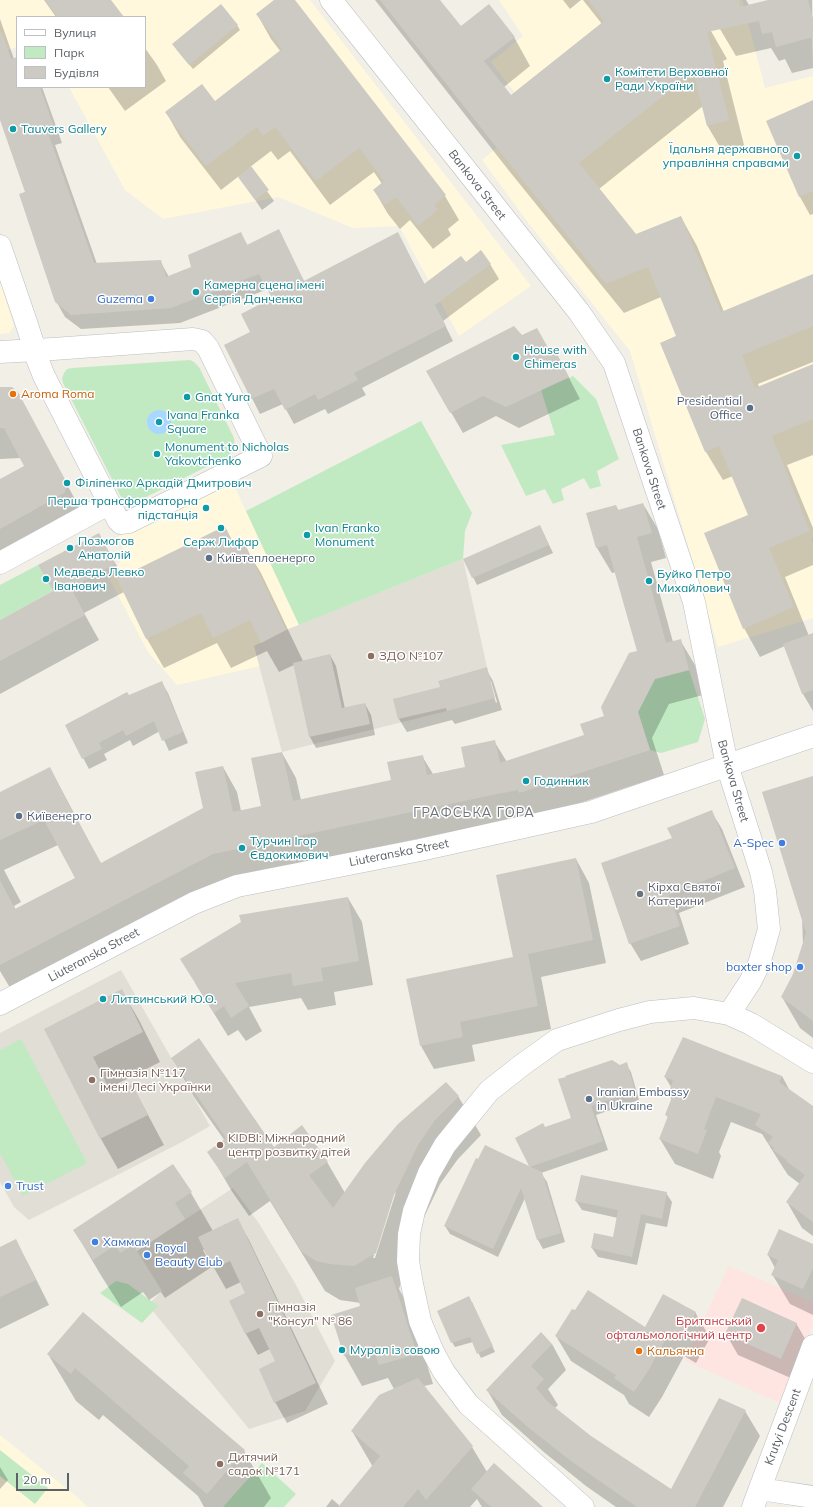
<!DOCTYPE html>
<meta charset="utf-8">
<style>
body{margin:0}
#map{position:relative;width:813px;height:1507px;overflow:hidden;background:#f1efe6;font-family:Mulish,sans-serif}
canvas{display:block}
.legend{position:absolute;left:16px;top:16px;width:130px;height:72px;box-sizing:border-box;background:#fff;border:1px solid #bec0c3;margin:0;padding:5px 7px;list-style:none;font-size:12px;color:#5d6268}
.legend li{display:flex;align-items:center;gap:8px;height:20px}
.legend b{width:20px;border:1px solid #bec0c3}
.scale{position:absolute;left:16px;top:1473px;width:53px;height:18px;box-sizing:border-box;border:2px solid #5d6268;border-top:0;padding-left:5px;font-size:12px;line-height:14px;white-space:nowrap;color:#5d6268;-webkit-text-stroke:3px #fff;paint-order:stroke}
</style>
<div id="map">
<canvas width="813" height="1507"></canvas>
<ul class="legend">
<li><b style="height:5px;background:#fff"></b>Вулиця</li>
<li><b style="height:11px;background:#c1eac2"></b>Парк</li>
<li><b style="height:11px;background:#cccac3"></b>Будівля</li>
</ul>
<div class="scale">20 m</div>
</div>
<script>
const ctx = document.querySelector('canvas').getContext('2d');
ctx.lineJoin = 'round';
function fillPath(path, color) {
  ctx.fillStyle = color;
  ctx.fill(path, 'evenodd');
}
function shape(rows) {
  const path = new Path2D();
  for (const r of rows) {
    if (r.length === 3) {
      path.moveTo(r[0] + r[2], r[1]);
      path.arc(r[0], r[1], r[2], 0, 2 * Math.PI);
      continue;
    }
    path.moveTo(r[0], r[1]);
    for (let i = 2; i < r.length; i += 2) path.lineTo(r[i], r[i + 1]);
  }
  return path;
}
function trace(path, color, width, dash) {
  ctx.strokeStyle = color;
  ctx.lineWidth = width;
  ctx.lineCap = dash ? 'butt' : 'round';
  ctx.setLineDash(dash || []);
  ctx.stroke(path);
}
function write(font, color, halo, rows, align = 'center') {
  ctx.font = font + ' Mulish,sans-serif';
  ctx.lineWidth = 3;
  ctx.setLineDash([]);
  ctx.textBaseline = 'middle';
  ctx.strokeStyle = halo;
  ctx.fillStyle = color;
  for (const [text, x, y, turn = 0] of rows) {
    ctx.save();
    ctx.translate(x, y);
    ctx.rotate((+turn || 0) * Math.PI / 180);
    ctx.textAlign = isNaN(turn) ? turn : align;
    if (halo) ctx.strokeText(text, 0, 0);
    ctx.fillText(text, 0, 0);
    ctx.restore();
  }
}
fillPath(shape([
 [0,0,310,0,531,286,459,336,399,226,353,228,278,197,163,219,125,190,69,87,145,87,145,17,17,17,17,47,0,53],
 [499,0,742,0,765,88,813,76,813,538,811,539,813,544,813,618,718,647,630,351,530,225,482,160,533,116,491,62,523,36],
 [0,282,14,326,9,333,0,334],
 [232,481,299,625,255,646,260,666,177,685,148,652,110,580,125,552,117,537],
 [0,1435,77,1497,88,1507,0,1507]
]), '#fff8dd');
fillPath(shape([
 [463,559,487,667,438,681,447,711,282,752,254,646,286,630],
 [121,970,210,1126,180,1143,29,1220,14,1207,0,1182,0,1033],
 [233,1188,258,1222,295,1283,335,1361,305,1411,249,1429,148,1305,162,1291,137,1251]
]), '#e1ded5');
fillPath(shape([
 [729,1266,813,1302,813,1325,782,1404,684,1360]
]), '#fee5e2');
fillPath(shape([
 [190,360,194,362,199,367,234,438,235,448,228,456,138,501,127,502,123,500,120,495,63,383,62,378,64,373,67,369,72,368],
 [573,376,596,399,619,459,597,471,601,486,590,489,584,478,561,489,564,500,553,504,545,489,526,496,501,445,555,435,541,390],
 [421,421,472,513,465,531,463,559,299,625,246,511],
 [38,565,53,591,0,620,0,585],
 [689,670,705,719,698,742,661,753,650,750,638,712,655,679],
 [21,1039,87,1163,23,1196,0,1153,0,1050],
 [116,1281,128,1284,158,1306,142,1323,100,1293],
 [0,1450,48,1488,35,1504,0,1476],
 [262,1463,296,1494,284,1507,223,1507]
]), '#c1eac2');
fillPath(shape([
 [159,422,12]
]), '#a8d7ff');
fillPath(shape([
 [44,0,110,0,122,17,56,17],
 [276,0,294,0,445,196,459,220,448,229,451,235,433,249,410,220,400,229,388,214,374,190,382,184,374,172,330,205,290,151,278,160,271,151,250,167,274,201,262,210,239,176,221,190,180,137,166,112,215,102,281,52,271,39,257,14],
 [375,0,439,0,461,28,514,37,530,66,504,87,511,96,602,24,583,0,689,0,711,31,727,59,723,61,745,149,724,154,707,125,703,106,599,189,636,236,681,217,697,246,724,312,813,275,813,362,758,384,759,387,813,365,813,455,787,465,813,528,813,565,785,577,809,636,813,635,813,711,803,694,785,646,760,657,744,628,749,515,733,476,723,480,706,452,661,343,677,336,661,297,624,313,510,172],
 [563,0,581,0,570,9],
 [715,0,746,0,749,5,772,0,812,0,813,68,792,73,785,59,779,61,771,48,736,56,720,29],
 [0,19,14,59,17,58,17,87,42,87,62,143,55,145,97,264,160,261,169,277,192,268,241,234,248,246,278,231,304,281,406,249,425,285,465,264,490,264,499,279,443,321,453,341,362,388,366,395,328,414,325,409,294,424,283,404,260,414,225,345,251,332,273,299,268,289,180,323,81,329,65,317,56,301,26,192,0,118],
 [237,25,240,30,193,69,176,49],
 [145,48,157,65,166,81,125,111,108,87,145,87],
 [813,101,813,214,810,215,800,197,767,121],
 [522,336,551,354,556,353,580,399,519,428,496,416,463,433,427,371],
 [0,388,17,392,84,516,0,568,0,480,26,466,21,458,0,459],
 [643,504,658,529,666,558,651,562,673,642,680,640,695,665,703,695,669,704,652,738,664,775,535,818,512,819,227,879,12,991,0,971,0,793,50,768,101,864,204,808,223,767,237,792,241,811,262,807,282,753,296,778,301,800,392,781,422,756,433,774,466,768,494,741,507,762,585,736,605,716,638,652,616,572,612,573,597,548,587,514,616,506,619,511],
 [58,845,76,878,16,910,14,906,21,902,4,870],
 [540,526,553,553,477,585,464,559],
 [225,528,236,547,243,544,261,573,303,661,330,655,336,666,345,709,365,704,371,715,375,735,316,748,310,737,294,665,279,672,267,651,231,668,217,643,164,668,147,639,124,592,84,613,99,640,0,694,0,621,54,592,99,534,123,577],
 [486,669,493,681,502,710,455,724,452,720,407,732,399,719,395,700,441,688],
 [489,681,491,681,497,702,496,703],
 [162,683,168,693,188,743,169,751,160,731,133,746,130,740,104,754,107,760,89,769,66,726,128,696],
 [813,777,813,1038,800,1028,782,997,794,975,803,945,802,916],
 [711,811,722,829,745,887,679,913,689,944,641,961,630,943,673,839],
 [576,859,589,883,606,963,541,977,551,1029,472,1045,475,1061,434,1069,421,1046,514,958],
 [348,898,362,922,373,985,334,992,336,1005,308,1010,301,998,249,1007,262,1031,246,1041,238,1030,228,1036,195,983],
 [122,991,139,1020,160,1062,109,1088,113,1095,132,1085,164,1145,118,1169,101,1139,46,1029],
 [172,1058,274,1148,327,1162,345,1193,458,1096,481,1135,458,1159,440,1184,416,1234,399,1289,409,1307,433,1384,424,1386,472,1447,487,1472,542,1507,482,1507,477,1499,470,1507,326,1507,332,1499,340,1506,373,1467,352,1431,394,1389,388,1378,362,1386,345,1356,332,1316,362,1306,361,1303,340,1300,325,1291,270,1201,249,1216,231,1190,209,1152,225,1141,194,1097],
 [396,1192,375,1258,373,1258,393,1195],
 [626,1064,631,1072,639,1100,596,1115,608,1150,541,1173,547,1182,565,1242,543,1249,538,1240,525,1198,498,1257,450,1234,445,1226,531,1168,516,1138,573,1119,619,1066],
 [782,1076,790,1091,813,1108,813,1236,802,1228,787,1202,800,1184,788,1175,784,1169,762,1134,731,1122,719,1152,721,1156,713,1179,675,1164,660,1139,668,1118,666,1114,672,1100,669,1095,671,1087,665,1077],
 [173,1165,191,1193,213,1231,237,1219,249,1240,328,1404,287,1423,275,1402,276,1362,270,1349,258,1355,246,1334,230,1301,247,1293,241,1282,226,1289,213,1266,165,1298,161,1292,149,1300,143,1292,121,1307,102,1277,74,1230],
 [205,1249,212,1263,210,1264,203,1250],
 [666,1193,672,1202,667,1227,646,1223,637,1265,598,1257,592,1248,614,1238,618,1218,582,1210,576,1201],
 [15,1240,29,1265,49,1305,0,1329,0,1248],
 [813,1245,813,1315,790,1304,772,1274,775,1268,768,1255],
 [472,1302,495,1352,481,1358,473,1342,455,1347,452,1342],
 [695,1312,710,1338,696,1363,684,1356,662,1397,649,1417,629,1404,624,1395,571,1361,556,1336,645,1328],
 [796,1323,808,1344,793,1379,738,1355,726,1334],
 [552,1344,566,1370,548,1389,558,1405,555,1408,590,1436,672,1490,745,1411,760,1436,723,1507,616,1507,586,1486,545,1453,502,1415,487,1390],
 [48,1354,244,1451,271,1498,264,1507,204,1507,198,1496,103,1415,99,1420,76,1401],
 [0,1467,8,1480,0,1489]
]), '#0003');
fillPath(shape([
 [45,0,111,0,124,17,58,17],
 [274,0,295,0,446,195,434,205,438,210,418,226,396,197,385,205,373,190,384,181,359,148,316,181,275,127,263,136,257,127,206,166,165,112,202,84,215,101,282,49,256,14],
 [380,0,440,0,461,26,489,4,515,37,484,61,511,95,604,21,588,0,739,0,740,7,768,0,808,0,813,18,813,37,776,47,772,32,762,34,759,21,707,32,729,120,707,126,693,72,579,163,636,234,681,216,721,312,813,274,813,326,742,355,755,388,813,364,813,419,772,436,810,531,769,548,794,607,743,629,704,533,748,515,719,446,705,452,660,343,676,336,648,267,606,284,493,143],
 [221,4,238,25,189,65,172,44],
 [0,33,2,33,11,59,17,57,17,87,40,87,54,127,47,130,94,263,161,260,166,277,191,267,188,255,241,232,247,245,279,229,304,281,398,232,424,284,461,256,466,262,481,250,491,264,435,305,446,326,354,373,358,380,318,400,315,394,285,410,274,389,251,399,224,345,250,332,241,314,272,298,259,274,171,308,71,315,55,302,19,194,25,192,0,120],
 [813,100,813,191,799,197,766,121],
 [251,166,269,190,255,200,238,177],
 [514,326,522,335,537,328,551,353,556,352,569,377,506,407,483,396,450,413,426,371],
 [0,387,12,387,18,392,68,485,64,493,0,529,0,479,24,466,4,428,0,428],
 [643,503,652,533,637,537,666,643,681,639,689,670,655,679,638,712,650,750,519,793,518,790,497,794,213,854,0,965,0,880,15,909,75,878,44,820,0,840,0,792,50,767,70,807,101,863,203,808,195,772,223,766,233,812,261,806,251,758,282,752,293,801,391,780,387,762,423,755,427,775,465,767,461,747,495,740,500,763,584,735,580,724,604,716,601,707,629,653,637,651,607,545,596,548,586,513,616,505,618,510],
 [540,525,549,545,472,578,463,559],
 [225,526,235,547,244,542,286,630,261,643,250,620,213,638,201,613,146,639,117,579],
 [99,533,115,564,71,588,85,615,0,661,0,620,53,591,38,565],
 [813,633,813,690,802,694,783,644],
 [330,654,342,708,365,703,370,724,309,737,293,663],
 [487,667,495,698,447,711,446,708,398,719,393,699,440,687,438,681],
 [162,681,183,732,162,741,154,721,126,736,123,730,99,743,102,749,82,759,65,725,127,692,129,695],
 [813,776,813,1021,781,997,793,974,806,933,762,792],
 [712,810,735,868,669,895,680,926,629,944,601,863,672,838,667,828],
 [576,858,593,940,528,954,538,1006,460,1022,463,1037,420,1046,406,979,513,957,496,875],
 [348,897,359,961,321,968,323,981,293,986,291,973,235,983,249,1006,231,1018,224,1006,214,1013,180,959,241,922,239,915],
 [122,989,143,1032,93,1057,112,1094,132,1084,148,1115,100,1139,44,1029],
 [683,1037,782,1076,779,1082,813,1106,813,1222,786,1202,805,1175,786,1161,787,1160,773,1150,774,1148,768,1143,773,1137,755,1125,761,1114,716,1097,704,1129,707,1130,698,1154,659,1139,668,1116,665,1115,672,1097,668,1095,673,1080,664,1077],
 [199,1038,274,1147,302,1125,328,1162,309,1175,333,1208,365,1163,398,1124,446,1082,459,1096,435,1120,418,1145,394,1195,376,1253,354,1266,330,1264,316,1261,302,1252,247,1162,225,1178,207,1152,226,1138,171,1058],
 [612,1060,620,1065,627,1062,635,1091,591,1106,603,1141,530,1167,542,1172,561,1233,537,1240,521,1188,493,1249,444,1226,476,1158,478,1159,485,1145,529,1166,515,1138,543,1123,545,1127,571,1118,558,1079,566,1077,565,1076],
 [173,1164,192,1192,175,1203,185,1219,137,1251,133,1245,120,1253,115,1245,93,1260,73,1230],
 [581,1175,667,1192,662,1219,641,1214,632,1257,591,1248,594,1233,613,1237,618,1210,575,1201],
 [238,1218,316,1383,274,1403,259,1369,275,1361,259,1328,245,1334,229,1301,245,1293,230,1261,213,1269,198,1237],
 [779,1229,813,1244,813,1268,803,1289,771,1275,778,1260,767,1255],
 [16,1239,36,1280,0,1297,0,1247],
 [392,1276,417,1354,379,1365,373,1347,344,1356,331,1315,360,1306,355,1288],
 [588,1290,645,1327,663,1294,696,1312,682,1338,670,1331,648,1371,634,1392,614,1378,616,1375,555,1336,572,1309,575,1310],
 [469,1296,493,1346,477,1354,470,1337,451,1343,437,1311],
 [742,1298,797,1323,781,1359,725,1334],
 [83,1312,245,1450,207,1494,183,1473,189,1466,75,1368,71,1374,47,1354],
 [541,1332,552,1344,531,1366,544,1379,536,1388,548,1402,591,1436,671,1489,719,1398,746,1410,695,1507,637,1507,571,1461,529,1428,486,1390],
 [418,1378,473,1446,426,1500,418,1489,403,1507,338,1507,380,1456,351,1431,379,1395],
 [494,1463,543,1507,491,1507,471,1489]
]), '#cccac3');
const street = shape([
 [331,0,579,312,614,363,694,602,727,765,761,872,765,891,769,929,759,964,750,982,729,1014],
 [0,246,27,325,35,350,38,361,44,376,118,520,121,523,129,522,261,456,208,348,202,341,193,339,53,349,35,350,0,352],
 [0,563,108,504],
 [0,1004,194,903,237,886,420,850,591,812,813,736],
 [760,1489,813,1497],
 [583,1507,468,1404,444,1372,433,1352,420,1321,412,1284,408,1261,409,1234,414,1211,429,1173,445,1145,489,1091,522,1065,557,1040,619,1020,650,1012,694,1008,729,1014,751,1024,813,1062],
 [753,1507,813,1346]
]);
trace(street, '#babec3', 23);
trace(street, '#fff', 22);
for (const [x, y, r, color] of [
 [607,79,4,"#0f9aa8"],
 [13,129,4,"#0f9aa8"],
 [797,156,4,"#0f9aa8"],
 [196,292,4,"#0f9aa8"],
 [151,299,4,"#3f7fe0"],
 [516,357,4,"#0f9aa8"],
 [13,394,4,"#e8710a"],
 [187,397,4,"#0f9aa8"],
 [750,408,4,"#5c6f8a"],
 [159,422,4,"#0f9aa8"],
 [157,454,4,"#0f9aa8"],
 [67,483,4,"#0f9aa8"],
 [206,508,4,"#0f9aa8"],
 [221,528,4,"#0f9aa8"],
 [307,535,4,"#0f9aa8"],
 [70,548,4,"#0f9aa8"],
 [209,558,4,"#5c6f8a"],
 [46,579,4,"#0f9aa8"],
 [649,581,4,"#0f9aa8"],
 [371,656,4,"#8d6e63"],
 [526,781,4,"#0f9aa8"],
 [19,816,4,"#5c6f8a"],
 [782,843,4,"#3f7fe0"],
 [242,848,4,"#0f9aa8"],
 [640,894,4,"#6b7280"],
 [800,967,4,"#3f7fe0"],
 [103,999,4,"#0f9aa8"],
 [92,1080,4,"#8d6e63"],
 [589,1099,4,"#5c6f8a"],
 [220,1145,4,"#8d6e63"],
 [8,1186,4,"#3f7fe0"],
 [95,1242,4,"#3f7fe0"],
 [147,1255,4,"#3f7fe0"],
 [260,1314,4,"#8d6e63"],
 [761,1328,5,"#e0444e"],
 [342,1350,4,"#0f9aa8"],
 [639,1351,4,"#e8710a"],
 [220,1464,4,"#8d6e63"]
]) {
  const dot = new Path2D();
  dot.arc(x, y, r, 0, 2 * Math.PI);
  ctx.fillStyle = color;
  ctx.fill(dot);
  trace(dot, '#fff', 1.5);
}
write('12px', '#0d838f', '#fff', [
 ["Комітети Верховної",615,72],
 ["Ради України",615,86],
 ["Tauvers Gallery",21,129],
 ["Їдальня державного",789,149,"right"],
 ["управління справами",789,163,"right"],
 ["Камерна сцена імені",204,285],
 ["Сергія Данченка",204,299],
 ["House with",524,350],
 ["Chimeras",524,364],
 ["Gnat Yura",195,397],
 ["Ivana Franka",167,415],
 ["Square",167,429],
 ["Monument to Nicholas",165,447],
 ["Yakovtchenko",165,461],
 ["Філіпенко Аркадій Дмитрович",75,483],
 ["Перша трансформаторна",198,501,"right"],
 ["підстанція",198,515,"right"],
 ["Ivan Franko",315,528],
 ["Monument",315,542],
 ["Позмогов",78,541],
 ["Анатолій",78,555],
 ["Серж Лифар",221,542,"center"],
 ["Медведь Левко",54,572],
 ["Іванович",54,586],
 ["Буйко Петро",657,574],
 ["Михайлович",657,588],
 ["Годинник",534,781],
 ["Турчин Ігор",250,841],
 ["Євдокимович",250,855],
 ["Литвинський Ю.О.",111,999],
 ["Мурал із совою",350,1350]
], 'left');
write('12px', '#5d6268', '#fff', [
 ["Bankova Street",477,185,52],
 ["Bankova Street",649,469,72],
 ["Bankova Street",733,781,74],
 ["Liuteranska Street",399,853,-11],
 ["Liuteranska Street",94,955,-28],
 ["Krutyi Descent",783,1427,-69]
]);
write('12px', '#366cbe', '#fff', [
 ["Guzema",143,299],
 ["A-Spec",774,843],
 ["baxter shop",792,967],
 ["Trust",16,1186,"left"],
 ["Хаммам",103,1242,"left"],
 ["Royal",155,1248,"left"],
 ["Beauty Club",155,1262,"left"]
], 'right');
write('12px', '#c56008', '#fff', [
 ["Aroma Roma",21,394],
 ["Кальянна",647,1351]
], 'left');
write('12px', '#4e5e75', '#fff', [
 ["Presidential",742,401,"right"],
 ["Office",742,415,"right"],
 ["Київтеплоенерго",217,558],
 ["Київенерго",27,816],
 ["Iranian Embassy",597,1092],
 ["in Ukraine",597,1106]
], 'left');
write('12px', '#785e54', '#fff', [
 ["ЗДО №107",379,656],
 ["Гімназія №117",100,1073],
 ["імені Лесі Українки",100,1087],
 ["KIDBI: Міжнародний",228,1138],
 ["центр розвитку дітей",228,1152],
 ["Гімназія",268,1307],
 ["\"Консул\" № 86",268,1321],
 ["Дитячий",228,1457],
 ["садок №171",228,1471]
], 'left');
write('12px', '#5b616d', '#fff', [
 ["Кірха Святої",648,887],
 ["Катерини",648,901]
], 'left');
write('12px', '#be3a42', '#fff', [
 ["Британський",752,1321],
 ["офтальмологічний центр",752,1335]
], 'right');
ctx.letterSpacing = '1px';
write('13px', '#6e747a', '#fff', [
 ["ГРАФСЬКА ГОРА",474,813]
]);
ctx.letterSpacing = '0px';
</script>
